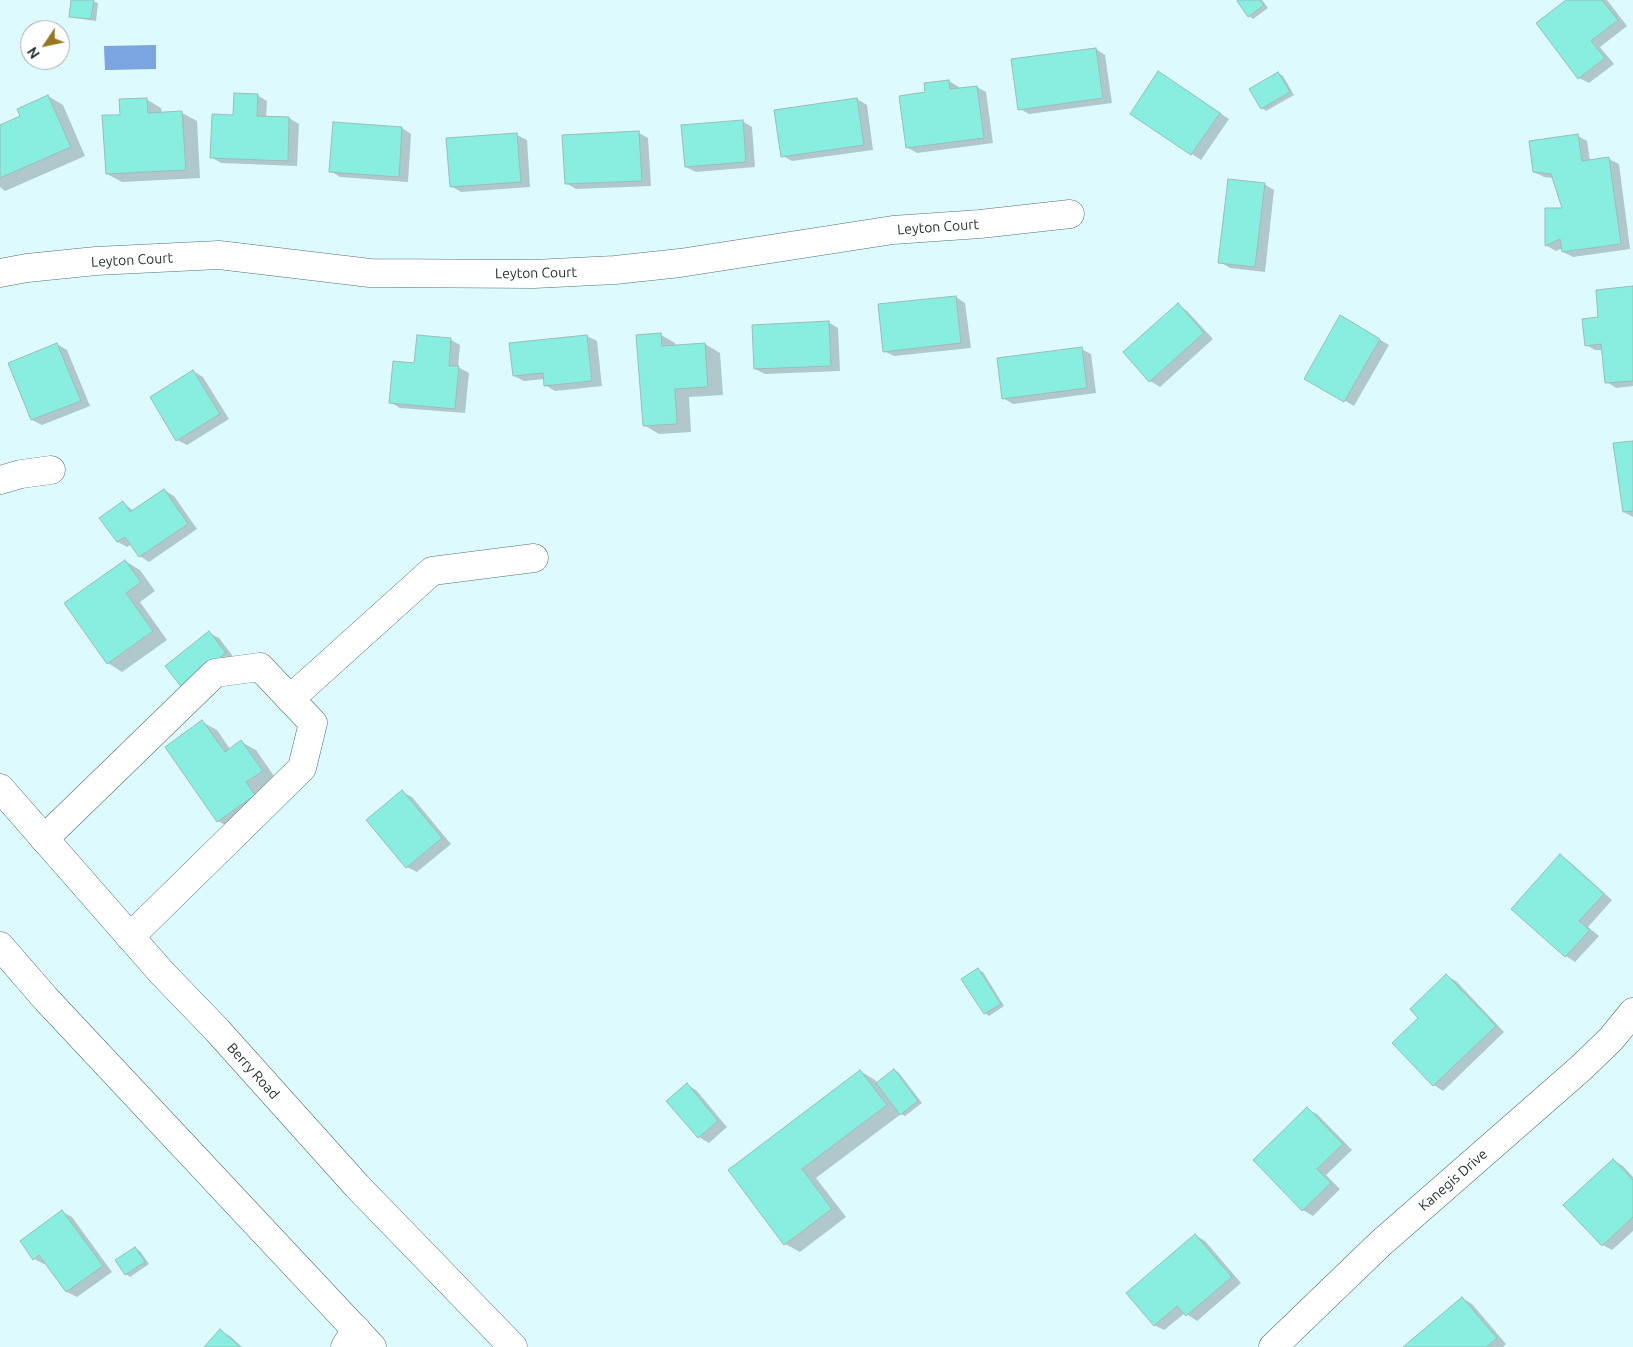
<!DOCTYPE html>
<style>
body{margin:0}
#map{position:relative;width:1633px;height:1347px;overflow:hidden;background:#ddfaff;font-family:Ubuntu,sans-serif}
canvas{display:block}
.north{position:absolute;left:20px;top:20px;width:50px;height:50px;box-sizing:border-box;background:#fff;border:1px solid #a7adae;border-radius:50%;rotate:236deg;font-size:14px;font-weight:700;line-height:20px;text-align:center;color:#243234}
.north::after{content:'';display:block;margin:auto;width:18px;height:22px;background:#97771f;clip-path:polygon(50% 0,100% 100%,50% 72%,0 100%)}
</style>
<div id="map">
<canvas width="1633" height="1347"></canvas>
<div class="north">N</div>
</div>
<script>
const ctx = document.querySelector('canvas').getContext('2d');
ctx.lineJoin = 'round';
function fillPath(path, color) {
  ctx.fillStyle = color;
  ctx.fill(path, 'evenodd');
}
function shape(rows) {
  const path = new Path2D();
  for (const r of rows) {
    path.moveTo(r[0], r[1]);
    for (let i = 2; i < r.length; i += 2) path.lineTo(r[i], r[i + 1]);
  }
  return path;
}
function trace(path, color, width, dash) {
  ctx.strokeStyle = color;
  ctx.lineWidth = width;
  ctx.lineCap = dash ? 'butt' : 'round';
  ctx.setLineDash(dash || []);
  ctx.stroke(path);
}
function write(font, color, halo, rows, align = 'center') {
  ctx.font = font + ' Ubuntu,sans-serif';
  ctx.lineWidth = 4.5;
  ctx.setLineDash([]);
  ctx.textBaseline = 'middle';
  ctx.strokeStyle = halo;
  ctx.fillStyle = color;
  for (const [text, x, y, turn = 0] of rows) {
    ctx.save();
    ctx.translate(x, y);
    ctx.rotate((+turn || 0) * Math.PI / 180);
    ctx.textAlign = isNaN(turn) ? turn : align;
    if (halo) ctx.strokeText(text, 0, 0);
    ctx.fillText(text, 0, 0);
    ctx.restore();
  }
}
fillPath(shape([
 [156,45,156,69,105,70,104,46]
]), '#7ba5e1');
fillPath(shape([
 [72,0,88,0,98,3,96,21,75,18,71,16],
 [1240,0,1262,0,1268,8,1253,19,1249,16],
 [1568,0,1607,0,1627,26,1600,47,1614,64,1589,83,1579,78],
 [1096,49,1105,55,1112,103,1029,114,1020,109],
 [1278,73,1283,76,1294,95,1266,111,1262,108],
 [1168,78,1229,119,1201,160,1132,114],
 [949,81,959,87,959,89,977,87,986,92,993,143,917,153,908,148,927,93],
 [257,95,267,101,266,118,289,118,299,124,297,166,221,163,211,157,234,117],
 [48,96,63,105,85,156,5,191,0,187,0,126,22,117],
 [146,99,161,108,162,114,182,113,197,121,200,178,122,182,107,174,121,116],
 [857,99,867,105,873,150,792,161,783,156],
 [742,121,752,127,755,167,696,172,686,167],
 [402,128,411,134,408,182,340,177,331,171],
 [639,133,648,138,651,186,576,189,566,183],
 [517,135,527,140,530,187,461,192,451,186],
 [1578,136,1587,141,1590,161,1609,159,1619,164,1630,249,1573,257,1563,252,1563,248,1556,251,1547,246,1546,209,1563,209,1553,178,1544,177,1534,172],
 [1264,184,1274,190,1265,272,1230,268,1220,262],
 [1633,288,1633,386,1616,388,1607,382,1603,350,1595,350,1586,345,1600,319],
 [956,297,965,303,971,348,894,356,884,351],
 [1178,305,1187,311,1213,339,1160,387,1150,381],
 [1341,317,1389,345,1354,406,1306,378],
 [828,322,838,328,840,371,765,374,755,369],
 [661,335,675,343,676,346,705,344,720,353,723,395,689,397,691,432,659,434,644,425],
 [587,336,597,341,602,386,555,391,545,385,545,379,524,381,514,376],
 [451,340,460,345,458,367,469,373,465,413,400,408,390,402,416,364],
 [57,344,67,350,90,406,42,425,32,420],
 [1081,349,1091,354,1096,393,1013,404,1003,398],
 [193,371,203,377,229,419,187,445,177,440],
 [1633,442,1633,517,1624,512],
 [164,490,174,496,197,529,149,562,140,556,132,544,127,547,118,542,123,503,134,511],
 [125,561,140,570,155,591,140,602,167,640,122,672,108,663],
 [209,633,219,638,235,659,167,666],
 [202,722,217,730,230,749,241,742,256,750,276,779,232,829,218,821],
 [402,792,412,797,451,844,417,872,407,867],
 [1560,856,1570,862,1612,900,1588,927,1599,936,1575,962,1566,956,1513,908],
 [978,970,983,972,1004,1006,989,1016,985,1013],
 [1446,976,1456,981,1504,1032,1443,1091,1434,1085],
 [895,1070,899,1073,922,1103,905,1116,901,1114,816,1178,846,1217,800,1252,785,1244,730,1170,860,1071,875,1080,878,1083],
 [687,1085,696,1090,727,1127,709,1143,699,1137,668,1101],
 [1307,1109,1317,1114,1352,1150,1326,1175,1340,1189,1313,1216,1303,1210,1254,1160],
 [1613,1160,1623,1166,1633,1177,1633,1231,1612,1250,1603,1245],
 [62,1212,72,1217,112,1272,77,1297,67,1292,46,1263,44,1264,34,1259],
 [1195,1235,1205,1241,1241,1283,1197,1321,1185,1313,1164,1330,1154,1325],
 [135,1248,140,1251,149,1264,130,1277,126,1274],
 [1462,1298,1472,1304,1506,1344,1503,1347,1405,1347],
 [220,1331,230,1336,242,1347,206,1347]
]), '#0003');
const building = shape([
 [71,0,94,0,91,19,69,17,71,0],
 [1238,0,1260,0,1264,5,1248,17,1237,1,1238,0],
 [1566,0,1602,0,1618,20,1591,41,1605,58,1578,79,1536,23,1566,0],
 [1096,48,1103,98,1018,110,1011,59,1096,48],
 [1158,71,1220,113,1191,155,1130,114,1158,71],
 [1278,72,1290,92,1261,109,1249,89,1278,72],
 [949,80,950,89,977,86,984,138,906,148,899,96,925,92,924,83,949,80],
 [234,93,258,94,257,116,289,117,288,161,210,158,212,114,233,115,234,93],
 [48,95,71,147,0,178,0,125,20,116,17,109,48,95],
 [147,98,148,113,182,111,186,170,106,174,102,115,120,115,119,99,147,98],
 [857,98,864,145,781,157,774,110,857,98],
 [743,120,746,162,685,167,681,125,743,120],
 [333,122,402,127,399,177,329,172,333,122],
 [639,131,642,181,565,184,562,135,639,131],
 [517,133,521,182,450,187,446,138,517,133],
 [1578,134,1582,161,1609,157,1621,244,1562,252,1560,239,1545,246,1545,208,1562,208,1551,174,1533,172,1529,141,1578,134],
 [1228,179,1265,183,1255,267,1218,263,1228,179],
 [1633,286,1633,381,1605,383,1601,344,1585,346,1582,319,1598,317,1596,290,1633,286],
 [956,296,961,343,883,352,878,304,956,296],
 [1178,303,1204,333,1149,382,1123,352,1178,303],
 [1340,315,1380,339,1344,402,1304,379,1340,315],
 [829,321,831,366,754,369,752,325,829,321],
 [661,333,662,346,705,343,708,387,675,389,677,424,643,426,636,335,661,333],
 [417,335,451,338,449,366,459,366,455,409,389,403,393,361,414,363,417,335],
 [587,335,592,381,544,386,543,373,513,376,509,343,587,335],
 [57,343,81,401,31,420,8,363,57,343],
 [1082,347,1087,388,1002,399,997,358,1082,347],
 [193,370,220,414,176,441,150,397,193,370],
 [1633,441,1633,511,1623,512,1613,443,1633,441],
 [164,489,188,524,139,557,125,537,117,542,99,518,123,501,130,512,164,489],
 [125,560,141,582,126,593,153,631,107,664,64,603,125,560],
 [209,631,226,653,182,688,165,666,209,631],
 [202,720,225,752,241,740,263,771,246,782,255,795,217,822,165,747,202,720],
 [402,790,442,838,406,868,366,820,402,790],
 [1560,854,1604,894,1579,921,1590,930,1565,957,1511,909,1560,854],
 [978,968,1001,1004,984,1014,961,979,978,968],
 [1446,974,1496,1026,1433,1086,1392,1043,1418,1018,1410,1009,1446,974],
 [894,1069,918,1101,900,1115,876,1083,894,1069],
 [860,1070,887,1105,802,1169,832,1209,784,1245,728,1170,860,1070],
 [687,1083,718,1121,698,1138,666,1101,687,1083],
 [1307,1107,1343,1144,1317,1169,1331,1183,1302,1211,1253,1160,1307,1107],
 [1613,1159,1633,1180,1633,1217,1602,1246,1563,1205,1613,1159],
 [62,1210,103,1266,66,1292,39,1255,33,1260,20,1241,62,1210],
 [1195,1234,1232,1277,1186,1316,1177,1306,1154,1326,1126,1293,1195,1234],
 [135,1247,145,1262,125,1275,115,1260,135,1247],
 [1462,1297,1497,1338,1487,1347,1403,1347,1462,1297],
 [220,1329,240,1347,204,1347,220,1329]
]);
fillPath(building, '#87eee0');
trace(building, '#9abdb8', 1);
const minor = shape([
 [0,273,27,268,96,261,219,255,370,273,534,274,615,270,680,263,893,230,980,224,1070,214],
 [0,480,21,474,51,470],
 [290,699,432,571,534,558],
 [44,839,215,673,260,667,313,723,302,768,130,937],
 [345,1347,356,1329],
 [1273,1347,1381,1243,1581,1068,1611,1039,1633,1012]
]);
const highway = shape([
 [0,788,162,973,217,1030,357,1186,513,1347],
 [0,946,46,999,372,1347]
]);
trace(minor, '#507176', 29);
trace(highway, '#507176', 29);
trace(minor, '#fff', 28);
trace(highway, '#fff', 28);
write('14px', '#243234', '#fff', [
 ["Leyton Court",938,227,-4],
 ["Leyton Court",132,260,-3],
 ["Leyton Court",536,273,-1],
 ["Berry Road",253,1071,48],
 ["Kanegis Drive",1453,1180,-41]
]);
</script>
